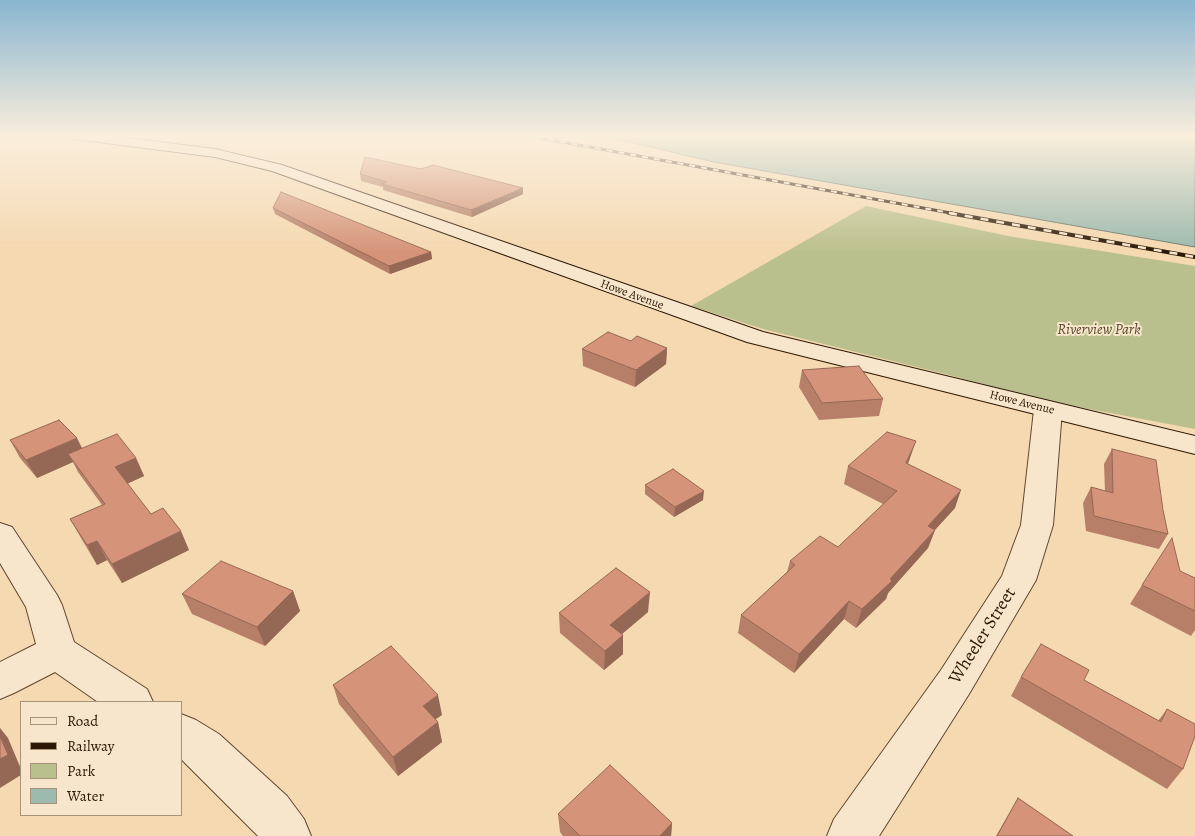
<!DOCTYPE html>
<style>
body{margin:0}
#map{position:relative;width:1195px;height:836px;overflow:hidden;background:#f5d9b1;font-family:Alegreya,serif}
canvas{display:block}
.legend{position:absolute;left:20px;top:701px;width:162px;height:115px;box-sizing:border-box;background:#f8e6cc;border:1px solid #a6937c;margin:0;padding:6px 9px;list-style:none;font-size:15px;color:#2c1605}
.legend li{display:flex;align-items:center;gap:10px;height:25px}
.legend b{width:25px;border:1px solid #a6937c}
</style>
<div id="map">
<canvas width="1195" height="836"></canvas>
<ul class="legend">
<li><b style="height:6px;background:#f8e6cc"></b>Road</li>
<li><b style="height:6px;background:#2c1605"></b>Railway</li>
<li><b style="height:14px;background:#bac08d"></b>Park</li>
<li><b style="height:14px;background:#9cbaae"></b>Water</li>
</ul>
</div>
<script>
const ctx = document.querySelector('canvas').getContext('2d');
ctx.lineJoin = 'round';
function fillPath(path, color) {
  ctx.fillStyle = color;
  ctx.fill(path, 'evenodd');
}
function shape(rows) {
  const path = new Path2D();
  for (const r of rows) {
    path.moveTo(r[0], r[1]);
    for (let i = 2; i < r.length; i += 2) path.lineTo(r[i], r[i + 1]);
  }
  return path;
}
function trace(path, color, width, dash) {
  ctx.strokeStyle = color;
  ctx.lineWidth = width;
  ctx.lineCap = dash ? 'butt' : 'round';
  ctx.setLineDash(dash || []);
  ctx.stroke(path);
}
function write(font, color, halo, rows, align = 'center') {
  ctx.font = font + ' Alegreya,serif';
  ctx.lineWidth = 4;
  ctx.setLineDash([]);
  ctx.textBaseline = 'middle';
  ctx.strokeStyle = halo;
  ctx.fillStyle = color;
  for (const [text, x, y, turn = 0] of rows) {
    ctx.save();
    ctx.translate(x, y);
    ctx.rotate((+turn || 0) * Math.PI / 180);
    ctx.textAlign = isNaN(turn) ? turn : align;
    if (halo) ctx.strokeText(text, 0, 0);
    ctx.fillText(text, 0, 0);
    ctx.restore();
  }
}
fillPath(shape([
 [866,206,1008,236,1195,266,1195,429,1041,400,945,374,763,329,691,306]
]), '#bac08d');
const water = shape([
 [599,135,1195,135,1195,247,714,162,599,135]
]);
fillPath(water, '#9cbaae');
trace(water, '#6f786a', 1);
const street = shape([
 [1048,402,1058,404,1062,410,1053,525,1036,580,969,694,879,836,827,836,834,819,941,670,1002,576,1021,525,1034,410,1038,404,1048,402],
 [0,523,12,527,57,595,62,605,74,642,147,689,153,702,98,702,55,672,14,693,0,699,0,662,36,644,26,607,0,563,0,523],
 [181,714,196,720,219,734,287,796,304,819,311,836,258,836,181,759,181,714]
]);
const secondary = shape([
 [69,135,104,135,215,149,282,165,763,332,1195,436,1195,454,747,342,272,171,215,157,75,139,70,138,69,135]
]);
trace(street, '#5e4730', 2);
trace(secondary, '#2c1605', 2);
fillPath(street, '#f8e6cc');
fillPath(secondary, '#f8e6cc');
const railFar1 = shape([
 [524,135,956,214]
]);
const rail = shape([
 [949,213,1195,257]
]);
trace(railFar1, '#2c1605', 3);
trace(rail, '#2c1605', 4);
trace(railFar1, '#f8e6cc', 2, [6]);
trace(rail, '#f8e6cc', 2.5, [8]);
fillPath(shape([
 [421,169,523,188,523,194,472,217,383,190,383,187,361,181,360,174],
 [273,208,431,252,432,259,390,274,275,214],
 [631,341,667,348,666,364,635,387,583,366,582,349],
 [802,370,883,399,879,416,819,420,799,387],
 [10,440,82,448,136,458,144,476,127,484,151,514,189,550,122,583,107,560,97,565,81,538,70,519,102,505,78,472,73,462,37,478,20,458],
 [1112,449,1163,510,1168,534,1159,549,1086,531,1083,503,1091,487,1105,491,1104,464],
 [910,458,908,464,955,508,935,530,928,548,888,593,886,599,856,628,844,619,794,673,738,633,741,615,787,572,790,561,838,547,883,504,844,484,848,466],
 [645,485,703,500,674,517,645,494],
 [1180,571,1195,578,1195,630,1191,636,1130,604,1142,585],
 [293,591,300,611,265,646,192,614,182,594],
 [648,612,622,634,623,635,623,654,604,670,560,633,559,613],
 [1021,677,1084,680,1158,721,1167,709,1183,769,1167,789,1011,696],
 [333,685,442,715,435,719,438,722,442,742,398,776,339,704],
 [1018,798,1073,836,996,836],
 [558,814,672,823,671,836,563,836,560,832]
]), '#b77f68');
fillPath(shape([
 [523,188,523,194,472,217,471,210],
 [431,252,432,259,390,274,389,266],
 [667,348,666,364,635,387,636,370],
 [77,438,86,456,68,454,73,462,37,478,26,460],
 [916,441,910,458,900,481,906,463],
 [136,458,144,476,124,485,115,467],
 [961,490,955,508,921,545,928,526],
 [704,491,703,500,674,517,675,507],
 [935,530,928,548,888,593,886,599,856,628,862,609],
 [181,531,189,550,122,583,112,564],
 [97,541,107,560,97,565,87,545],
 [293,591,300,611,265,646,257,627],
 [650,592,648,612,610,644,610,625],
 [849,601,844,619,794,673,799,654],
 [623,635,623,654,604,670,605,651],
 [438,695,442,715,427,725,423,706],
 [438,722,442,742,398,776,393,757],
 [0,728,8,738,21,769,21,775,0,788],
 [672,823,671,836,660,836]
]), '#956855');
const building = shape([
 [365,157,421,169,433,165,523,188,471,210,382,184,387,182,360,174,365,157],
 [281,192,431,252,389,266,273,208,281,192],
 [608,332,631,341,637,336,667,348,636,370,582,349,608,332],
 [859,366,883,399,822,403,802,370,859,366],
 [59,420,77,438,26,460,10,440,59,420],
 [887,432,916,441,906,463,961,490,928,526,935,530,890,579,892,581,862,609,849,601,799,654,741,615,795,565,790,561,820,536,838,547,897,491,848,466,887,432],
 [117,434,136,458,115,467,151,514,163,508,181,531,112,564,97,541,87,545,70,519,105,504,68,454,117,434],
 [1112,449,1156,460,1163,510,1168,534,1094,516,1091,487,1113,493,1112,449],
 [673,469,704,491,675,507,645,485,673,469],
 [1172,538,1180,571,1195,578,1195,611,1142,585,1172,538],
 [221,561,293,591,257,627,182,594,221,561],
 [616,568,650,592,610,625,623,635,605,651,559,613,616,568],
 [1041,644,1089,670,1084,680,1161,722,1167,709,1195,724,1195,736,1183,769,1021,677,1041,644],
 [391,646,438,695,423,706,438,722,393,757,333,685,391,646],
 [0,736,8,755,0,759,0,736],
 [610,765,672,823,660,836,580,836,558,814,610,765],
 [1018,798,1073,836,997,836,1018,798]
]);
fillPath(building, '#d59479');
trace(building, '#956855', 1);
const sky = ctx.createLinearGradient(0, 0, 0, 252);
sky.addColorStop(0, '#89b6d1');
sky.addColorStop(0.54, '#faeedc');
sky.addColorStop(1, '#faeedc00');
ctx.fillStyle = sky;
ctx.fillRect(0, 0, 1195, 252);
write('12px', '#2c1605', '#f8e6cc', [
 ["Howe Avenue",632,295,20],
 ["Howe Avenue",1022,403,14]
]);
write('italic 15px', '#57492e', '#f8e6cc', [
 ["Riverview Park",1099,330]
]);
write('18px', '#2c1605', '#f8e6cc', [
 ["Wheeler Street",983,636,-58]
]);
</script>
